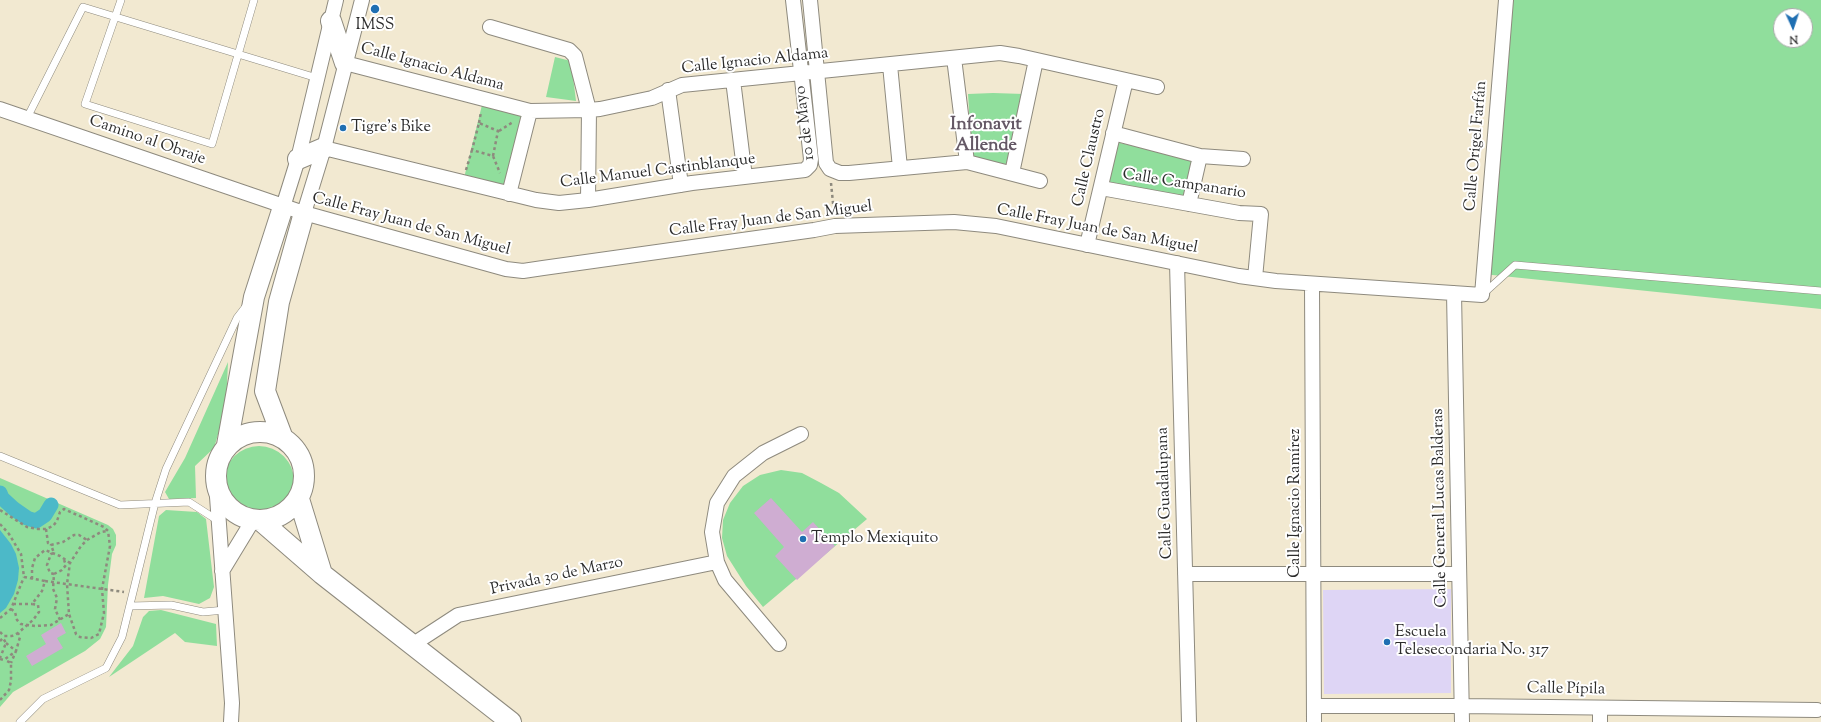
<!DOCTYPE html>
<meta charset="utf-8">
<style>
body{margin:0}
#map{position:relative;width:1821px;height:722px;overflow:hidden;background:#f2e9d1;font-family:"Sorts Mill Goudy",serif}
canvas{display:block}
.north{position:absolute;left:1773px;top:8px;width:40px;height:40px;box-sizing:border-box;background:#fff;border:1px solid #aaa;border-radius:50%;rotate:177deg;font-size:11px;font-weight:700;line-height:16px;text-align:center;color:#2b2b2b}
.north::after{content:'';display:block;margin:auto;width:14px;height:18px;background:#1f6fb2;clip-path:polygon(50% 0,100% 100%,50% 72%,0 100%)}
</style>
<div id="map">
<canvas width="1821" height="722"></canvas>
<div class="north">N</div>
</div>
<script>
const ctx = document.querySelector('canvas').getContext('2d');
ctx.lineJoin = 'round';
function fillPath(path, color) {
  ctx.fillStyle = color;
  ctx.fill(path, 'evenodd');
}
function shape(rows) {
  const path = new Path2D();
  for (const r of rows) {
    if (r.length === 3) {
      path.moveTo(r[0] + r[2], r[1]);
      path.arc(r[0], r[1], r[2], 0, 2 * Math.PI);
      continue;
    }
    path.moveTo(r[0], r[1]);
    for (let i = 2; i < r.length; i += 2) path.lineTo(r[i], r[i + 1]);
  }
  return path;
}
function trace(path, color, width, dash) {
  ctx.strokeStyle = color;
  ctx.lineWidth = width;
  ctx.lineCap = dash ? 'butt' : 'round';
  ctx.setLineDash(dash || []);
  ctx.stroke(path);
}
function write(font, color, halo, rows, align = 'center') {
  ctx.font = font + ' "Sorts Mill Goudy",serif';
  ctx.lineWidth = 4;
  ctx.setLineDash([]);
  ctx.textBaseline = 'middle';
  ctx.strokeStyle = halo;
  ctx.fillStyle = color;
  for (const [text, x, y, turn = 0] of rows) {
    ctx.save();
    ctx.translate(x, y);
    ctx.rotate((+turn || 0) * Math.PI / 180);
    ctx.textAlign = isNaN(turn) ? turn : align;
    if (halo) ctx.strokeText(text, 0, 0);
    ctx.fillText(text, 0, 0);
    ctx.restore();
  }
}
fillPath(shape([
 [1451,589,1451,693,1324,694,1323,590]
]), '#ded5f5');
fillPath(shape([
 [1506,0,1821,0,1821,309,1483,274],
 [1781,16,1805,16,1805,40,1781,40],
 [555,57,571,61,576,101,546,97],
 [993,93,1024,94,1009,173,972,159,968,94],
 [482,105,530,111,509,194,463,182],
 [1116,142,1199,161,1186,204,1105,185],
 [228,362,226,407,214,448,195,466,196,498,169,499,165,492,185,458],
 [259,481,35],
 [781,470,802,473,821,483,839,493,867,519,763,607,746,586,727,556,722,538,723,520,730,503,743,486,760,475],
 [0,478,108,525,113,529,116,535,116,545,112,554,108,585,106,627,100,639,85,651,13,692,0,707],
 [166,510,197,512,206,519,214,587,210,598,199,604,163,596,144,598,159,516],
 [161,610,216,624,217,646,185,642,175,633,109,677,133,646,143,617,149,611]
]), '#90de9c');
fillPath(shape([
 [0,530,11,544,16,554,19,568,18,580,14,594,6,608,0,613]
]), '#4cb9c8');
trace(shape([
 [0,493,2,498,14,509,27,518,36,521,45,515,51,505]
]), '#4cb9c8', 15);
fillPath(shape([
 [771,498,802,532,813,522,835,546,797,580,775,556,784,547,754,513],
 [61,623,66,633,57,638,63,648,32,666,26,656,46,644,41,635]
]), '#cfadd2');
const service = shape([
 [121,0,85,104,212,144,254,0],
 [27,118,83,7,317,78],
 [1483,294,1515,265,1821,291],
 [0,456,120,505,189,502,217,520],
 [130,606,171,605,203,612,225,610],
 [20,722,43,699,106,668,122,637,155,503,166,469,237,318,247,305]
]);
const minor = shape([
 [810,0,826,163,830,169,840,173,849,173,967,162,1040,181],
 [490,27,569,50,575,56,589,110,588,200],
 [954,58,967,162],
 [345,63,530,111,589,110,600,109,652,98,682,85,1000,53,1019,56,1157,87],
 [890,65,900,168],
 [733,80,745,177],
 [668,90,681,185],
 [0,109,304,213,506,269,523,271,543,268,814,230,835,226,954,222,996,226,1239,276,1276,281,1482,295,1506,0],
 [1113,133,1200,156,1243,159],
 [324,148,536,200,559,203,588,200,692,183,805,170,810,165,811,159,793,0],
 [1012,173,1036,60],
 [1101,188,1239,213,1261,214,1255,278],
 [509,194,530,111],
 [1189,204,1200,156],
 [283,207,298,159,336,0],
 [304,213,324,148,362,0],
 [1087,245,1126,80],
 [1177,263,1189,722],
 [1312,284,1314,722],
 [1454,293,1462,722],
 [216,483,232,703,231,722],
 [222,571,253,520],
 [1185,574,1459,574],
 [779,644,725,580,717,562,712,532,717,503,734,476,763,453,801,434],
 [412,645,458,615,717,562],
 [1314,706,1461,706,1817,710],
 [1600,708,1600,722]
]);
const secondary = shape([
 [331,21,345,63],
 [298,159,324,148],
 [260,476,44],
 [282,436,265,391,279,302,304,213],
 [227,445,254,297,283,207],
 [299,499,322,574],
 [261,521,322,574,511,722]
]);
trace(service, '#8e8a7e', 8);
trace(minor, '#8e8a7e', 16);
trace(secondary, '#8e8a7e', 22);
trace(shape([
 [479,123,481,112],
 [499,131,513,122],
 [493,156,498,131,479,123,472,150,493,156,500,173],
 [466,170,472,150],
 [831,183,834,213],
 [0,510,27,527,38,529,46,529,53,526,57,521,60,512,64,509,104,527,108,531,110,546,102,589,104,613,99,634,91,638,80,637,76,634,69,614],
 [0,524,9,534,21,554,24,577,45,581],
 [46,529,48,543,51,545],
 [54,574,62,570,66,565,64,560],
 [32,579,32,568,35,558,45,550,60,556,70,563],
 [13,604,32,604],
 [11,609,15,612,17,620,21,624,35,626,51,625,69,614,67,584,70,563,81,546,87,540,101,532,107,531],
 [0,618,11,609,24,577],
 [60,620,55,609,57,598,53,589,54,574,50,573,47,565,51,554,54,553,51,545,63,542,74,535,79,535,87,540],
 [0,632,4,636,12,636,18,633],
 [0,641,3,638,6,643,0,658],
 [6,643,16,651,11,663],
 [0,659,4,660,16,651,20,637,18,633,33,620,39,612,38,605,32,604,42,591,45,581,124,592],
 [0,700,9,690,11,681,11,663,5,660]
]), '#8e8a7e', 2.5, [3, 3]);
trace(service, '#fff', 7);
trace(minor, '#fff', 14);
trace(secondary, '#fff', 20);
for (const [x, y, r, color] of [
 [375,9,5,"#1f6fb2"],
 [343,128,4,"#1f6fb2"],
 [803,539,4,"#1f6fb2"],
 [1387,642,4,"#1f6fb2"]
]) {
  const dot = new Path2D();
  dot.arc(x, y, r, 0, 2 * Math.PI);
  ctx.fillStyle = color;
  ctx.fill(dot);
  trace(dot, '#fff', 1.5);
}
write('16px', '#2b2b2b', '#fff', [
 ["IMSS",375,26,"center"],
 ["Tigre's Bike",351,128],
 ["Templo Mexiquito",811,539],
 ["Escuela",1395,633],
 ["Telesecondaria No. 317",1395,651]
], 'left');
write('16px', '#2b2b2b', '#fff', [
 ["Calle Ignacio Aldama",755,62,-6],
 ["Calle Ignacio Aldama",432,68,15],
 ["10 de Mayo",806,123,-97],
 ["Camino al Obraje",147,141,19],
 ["Calle Origel Farfán",1477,146,-85],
 ["Calle Claustro",1090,158,-77],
 ["Calle Manuel Castinblanque",658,172,-7],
 ["Calle Campanario",1184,185,9],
 ["Calle Fray Juan de San Miguel",771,220,-7],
 ["Calle Fray Juan de San Miguel",411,225,15],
 ["Calle Fray Juan de San Miguel",1097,230,11],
 ["Calle Guadalupana",1166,493,-92],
 ["Calle Ignacio Ramírez",1296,503,-90],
 ["Calle General Lucas Balderas",1441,508,-91],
 ["Privada 30 de Marzo",557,577,-12],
 ["Calle Pípila",1566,690,1]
]);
write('bold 18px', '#645865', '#fff', [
 ["Infonavit",986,126],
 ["Allende",986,147]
]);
</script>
